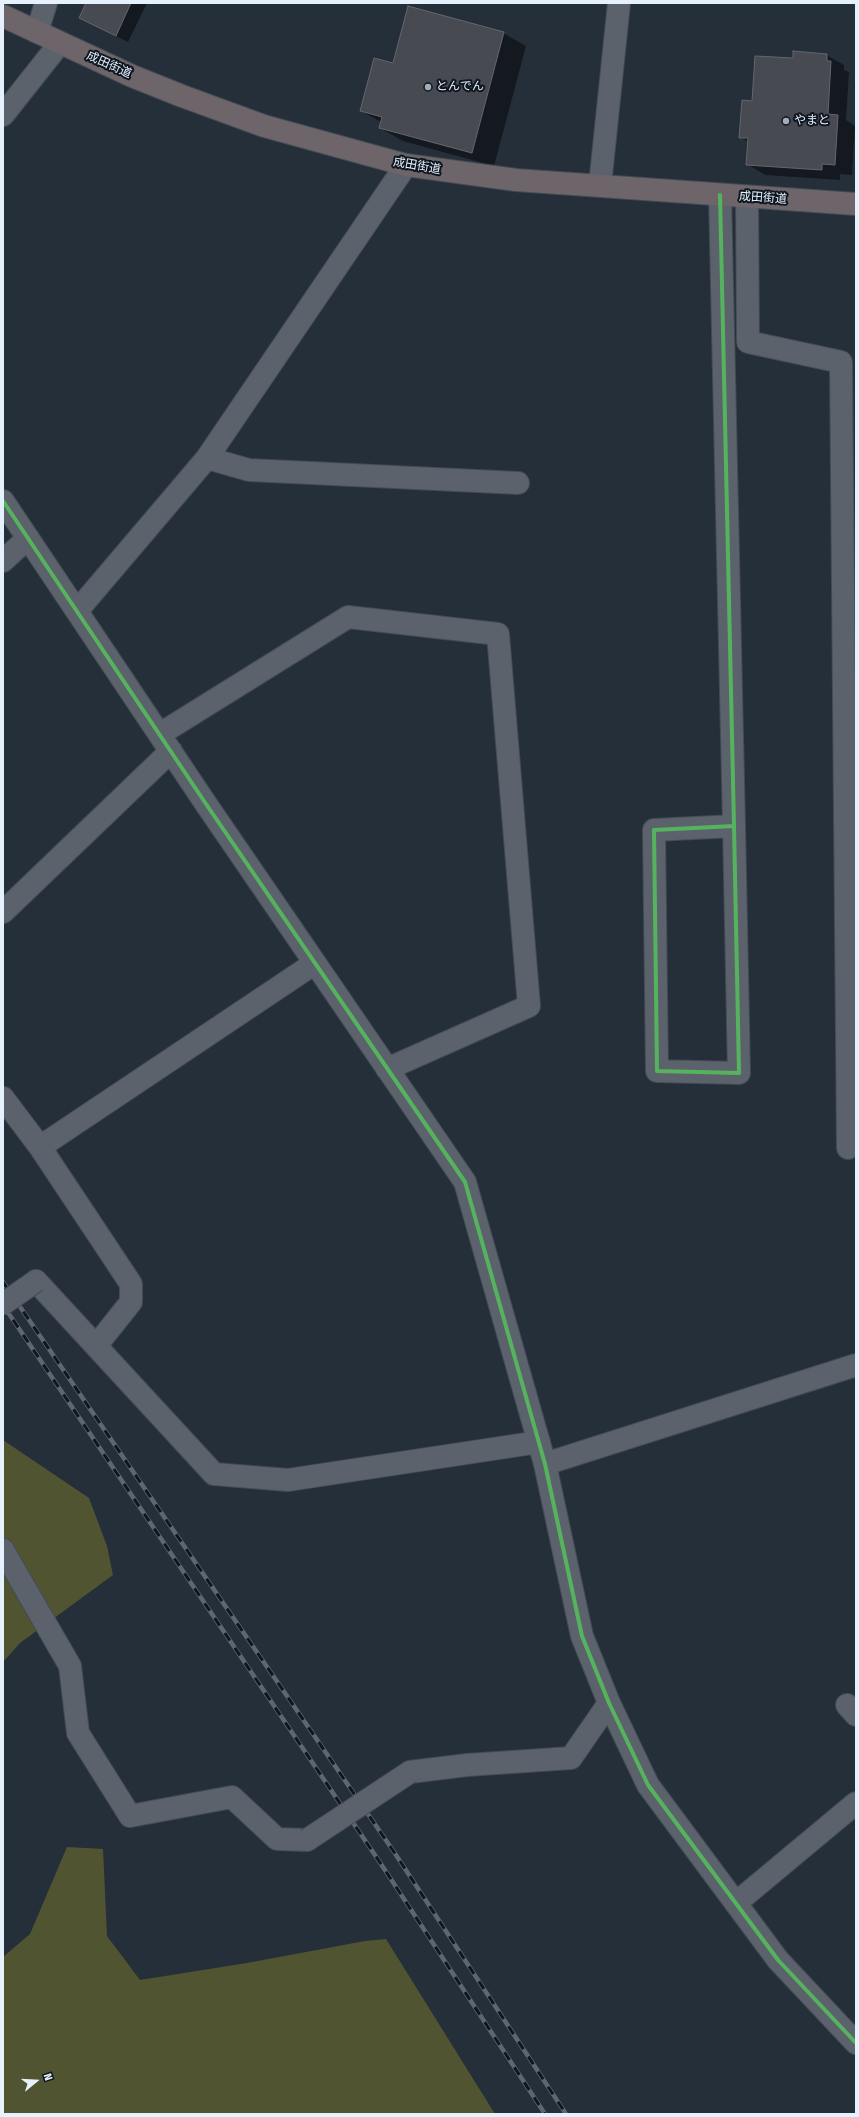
<!DOCTYPE html>
<meta charset="utf-8">
<style>
body{margin:0}
#map{position:relative;width:859px;height:2117px;overflow:hidden;background:#252f3a;font-family:"Fira Sans Condensed",sans-serif}
canvas{display:block}
.frame{position:absolute;inset:0;border:4px solid #e6f1fe;pointer-events:none}
.north{position:absolute;left:16px;top:2061px;width:40px;height:40px;-webkit-text-stroke:3px #0e161f;paint-order:stroke;rotate:72deg;font-size:11px;font-weight:700;line-height:16px;text-align:center;color:#e6f1fe}
.north::after{content:'';display:block;margin:auto;width:14px;height:18px;background:#e6f1fe;clip-path:polygon(50% 0,100% 100%,50% 72%,0 100%)}
</style>
<div id="map">
<canvas width="859" height="2117"></canvas>
<div class="frame"></div>
<div class="north">N</div>
</div>
<script>
const ctx = document.querySelector('canvas').getContext('2d');
ctx.lineJoin = 'round';
function fillPath(path, color) {
  ctx.fillStyle = color;
  ctx.fill(path, 'evenodd');
}
function shape(rows) {
  const path = new Path2D();
  for (const r of rows) {
    path.moveTo(r[0], r[1]);
    for (let i = 2; i < r.length; i += 2) path.lineTo(r[i], r[i + 1]);
  }
  return path;
}
function trace(path, color, width, dash) {
  ctx.strokeStyle = color;
  ctx.lineWidth = width;
  ctx.lineCap = dash ? 'butt' : 'round';
  ctx.setLineDash(dash || []);
  ctx.stroke(path);
}
function write(font, color, halo, rows, align = 'center') {
  ctx.font = font + ' "Fira Sans Condensed","Noto Sans JP",sans-serif';
  ctx.lineWidth = 4;
  ctx.setLineDash([]);
  ctx.textBaseline = 'middle';
  ctx.strokeStyle = halo;
  ctx.fillStyle = color;
  for (const [text, x, y, turn = 0] of rows) {
    ctx.save();
    ctx.translate(x, y);
    ctx.rotate((+turn || 0) * Math.PI / 180);
    ctx.textAlign = isNaN(turn) ? turn : align;
    if (halo) ctx.strokeText(text, 0, 0);
    ctx.fillText(text, 0, 0);
    ctx.restore();
  }
}
fillPath(shape([
 [3,1440,89,1498,107,1546,113,1575,20,1643,3,1662],
 [67,1847,103,1849,107,1936,140,1980,247,1963,365,1941,386,1939,495,2114,3,2114,3,1957,30,1934]
]), '#515431');
fillPath(shape([
 [87,3,147,3,128,42,80,18],
 [503,33,526,46,494,166,403,141,380,128,381,122,361,111,394,64],
 [826,55,844,65,844,70,849,72,846,120,855,126,852,175,840,174,840,180,765,175,747,164,749,142,740,137,753,102,794,59]
]), '#0007');
const building = shape([
 [86,3,131,3,116,36,79,18,86,3],
 [408,6,504,32,472,153,379,128,382,117,360,111,374,58,393,63,408,6],
 [793,51,827,54,827,61,831,61,828,114,838,115,835,165,822,164,822,170,746,165,748,138,739,138,742,100,752,101,755,56,793,58,793,51]
]);
fillPath(building, '#484a52');
trace(building, '#66656e', 1);
const minor = shape([
 [37,32,46,3],
 [3,115,60,43],
 [600,185,619,3],
 [720,195,734,826,739,1073,657,1071,654,830,734,826],
 [747,197,748,342,841,362,848,1148],
 [207,458,249,470,518,483],
 [3,501,206,804,465,1182,545,1464,582,1636,609,1703,648,1785,778,1960,856,2043],
 [3,561,28,538],
 [77,611,207,458,406,165],
 [160,734,348,617,498,634,529,1006,387,1069],
 [3,912,171,751],
 [3,1098,40,1147,131,1284,131,1302,96,1346],
 [40,1147,315,963],
 [36,1281,214,1474,288,1480,539,1442],
 [545,1464,856,1365],
 [3,1550,70,1666,78,1733,130,1816,232,1797,277,1839,307,1840],
 [847,1705,856,1715],
 [410,1772,467,1765,571,1758,609,1703],
 [736,1903,856,1803]
]);
const highway = shape([
 [3,16,132,76,182,96,264,126,406,165,516,180,856,204]
]);
trace(minor, '#434b54', 24);
trace(highway, '#434b54', 24);
trace(minor, '#5b626c', 22);
trace(highway, '#6d6569', 22);
const rail = shape([
 [3,1282,394,1852,566,2114],
 [3,1305,381,1864,545,2114]
]);
trace(rail, '#60666f', 4.5);
trace(rail, '#0e161f', 3, [9]);
const minorBridge = shape([
 [3,1304,36,1281],
 [307,1840,410,1772]
]);
trace(minorBridge, '#434b54', 24, []);
trace(minorBridge, '#5b626c', 22);
trace(shape([
 [720,195,734,826,739,1073,657,1071,654,830,734,826],
 [3,501,206,804,465,1182,545,1464,582,1636,609,1703,648,1785,778,1960,856,2043]
]), '#56b35d', 4);
for (const [x, y, r, color] of [
 [428,87,4,"#a2adb9"],
 [786,121,4,"#a2adb9"]
]) {
  const dot = new Path2D();
  dot.arc(x, y, r, 0, 2 * Math.PI);
  ctx.fillStyle = color;
  ctx.fill(dot);
  trace(dot, '#0e161f', 1.5);
}
write('12px', '#e6f1fe', '#0e161f', [
 ["成田街道",109,65,24],
 ["成田街道",417,166,10],
 ["成田街道",763,198,4]
]);
write('12px', '#e6f1fe', '#0e161f', [
 ["とんでん",436,87],
 ["やまと",794,121]
], 'left');
</script>
